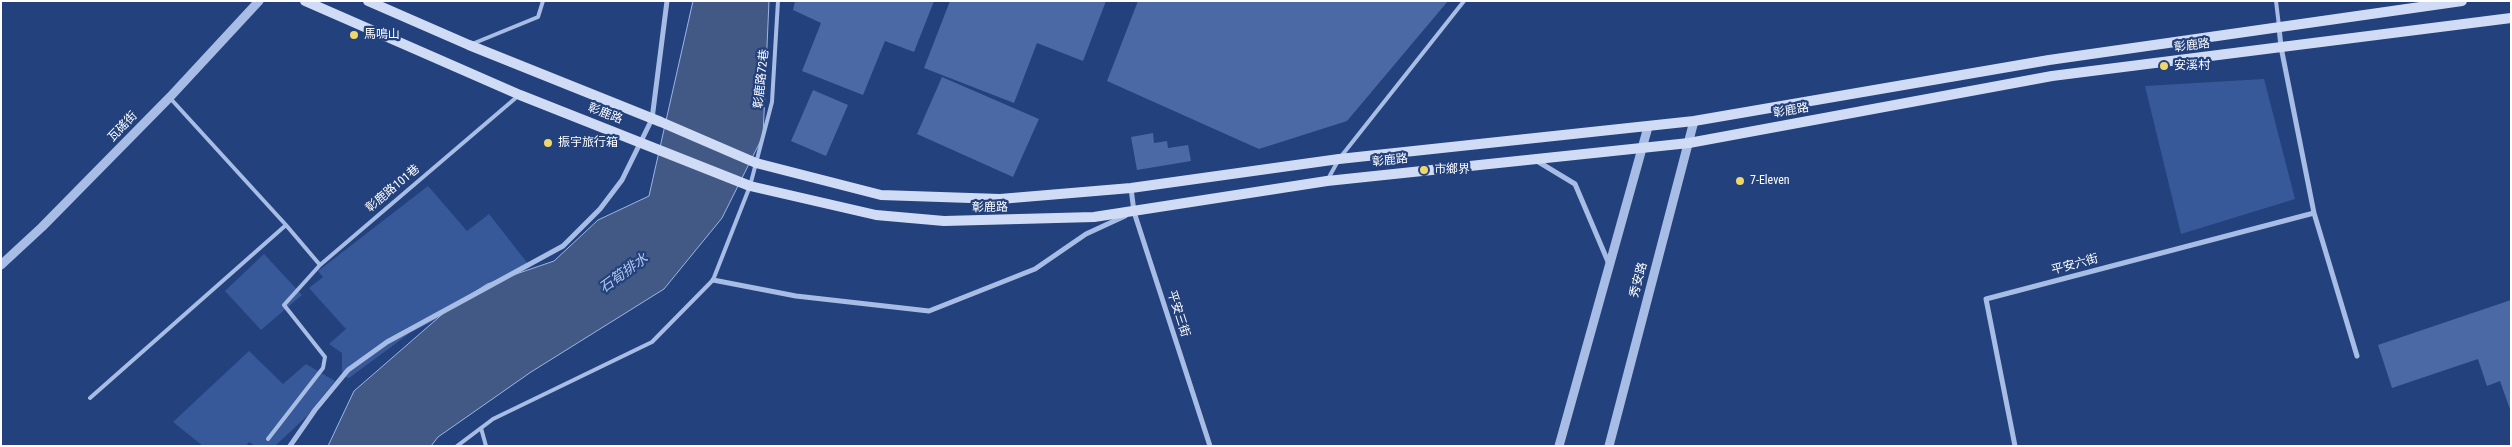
<!DOCTYPE html>
<meta charset="utf-8">
<style>
body{margin:0}
#map{position:relative;width:2512px;height:447px;overflow:hidden;background:#23417c;font-family:"Roboto Condensed",sans-serif}
canvas{display:block}
.frame{position:absolute;inset:0;border:2px solid #fff;pointer-events:none}
</style>
<div id="map">
<canvas width="2512" height="447"></canvas>
<div class="frame"></div>
</div>
<script>
const ctx = document.querySelector('canvas').getContext('2d');
ctx.lineJoin = 'round';
function fillPath(path, color) {
  ctx.fillStyle = color;
  ctx.fill(path, 'evenodd');
}
function shape(rows) {
  const path = new Path2D();
  for (const r of rows) {
    path.moveTo(r[0], r[1]);
    for (let i = 2; i < r.length; i += 2) path.lineTo(r[i], r[i + 1]);
  }
  return path;
}
function trace(path, color, width, dash) {
  ctx.strokeStyle = color;
  ctx.lineWidth = width;
  ctx.lineCap = dash ? 'butt' : 'round';
  ctx.setLineDash(dash || []);
  ctx.stroke(path);
}
function write(font, color, halo, rows, align = 'center') {
  ctx.font = font + ' "Roboto Condensed","Noto Sans TC",sans-serif';
  ctx.lineWidth = 4.5;
  ctx.setLineDash([]);
  ctx.textBaseline = 'middle';
  ctx.strokeStyle = halo;
  ctx.fillStyle = color;
  for (const [text, x, y, turn = 0] of rows) {
    ctx.save();
    ctx.translate(x, y);
    ctx.rotate((+turn || 0) * Math.PI / 180);
    ctx.textAlign = isNaN(turn) ? turn : align;
    if (halo) ctx.strokeText(text, 0, 0);
    ctx.fillText(text, 0, 0);
    ctx.restore();
  }
}
fillPath(shape([
 [2264,79,2295,199,2181,234,2145,86],
 [428,186,467,231,489,214,529,265,484,294,410,333,349,378,342,376,342,353,329,344,346,329,309,288,323,277,318,271],
 [264,254,302,295,261,330,225,291],
 [249,351,283,384,306,364,335,381,307,416,275,446,255,446,249,442,246,446,203,446,173,422]
]), '#375999');
const water = shape([
 [693,1,769,1,763,136,722,218,664,289,531,372,438,437,431,446,328,446,354,391,446,311,487,284,554,261,598,220,649,196,693,1]
]);
fillPath(water, '#435985');
trace(water, '#9bb6e6', 1);
fillPath(shape([
 [795,1,934,1,914,52,885,41,863,95,802,71,821,23,793,10],
 [950,1,1106,1,1083,61,1037,43,1014,103,924,68],
 [1138,1,1448,1,1347,121,1259,149,1107,81],
 [942,77,1039,119,1013,177,917,134],
 [813,90,848,105,826,156,791,141],
 [1153,133,1154,143,1167,141,1168,148,1188,145,1191,161,1137,170,1131,137],
 [2511,300,2511,412,2500,381,2487,386,2478,359,2392,388,2378,345]
]), '#4b6aa5');
trace(shape([
 [2276,1,2279,26],
 [472,44,538,17,543,1],
 [1328,179,1339,159,1464,1],
 [286,225,320,265,518,96],
 [90,398,286,225,170,98],
 [481,428,486,446],
 [268,439,323,368,325,357,284,305,320,265],
 [457,446,493,419,652,342,713,280,750,186,772,102,778,1]
]), '#a7bde5', 4);
trace(shape([
 [2279,27,2281,47,2314,213,2357,356],
 [1537,161,1575,184,1609,264],
 [1131,188,1134,212,1210,446],
 [713,280,796,296,929,311,1035,269,1086,234,1125,216],
 [290,446,315,410,348,370,387,342,563,246,600,209,622,180,652,119,667,1],
 [2015,446,1986,299,2314,213]
]), '#a7bde5', 5);
trace(shape([
 [1,265,42,227,170,97,259,1],
 [1559,446,1648,127],
 [1609,446,1694,121]
]), '#a7bde5', 9);
trace(shape([
 [305,1,520,95,750,186,876,215,944,221,1094,217,1327,181,1689,143,2052,76,2511,18],
 [368,1,469,45,661,122,756,163,881,195,1000,199,1131,188,1339,159,1694,121,2049,60,2462,1]
]), '#d0dcf5', 10);
for (const [x, y, r, color] of [
 [354,35,5,"#f0d76a"],
 [2164,66,5,"#f0d76a"],
 [548,143,5,"#f0d76a"],
 [1424,170,5,"#f0d76a"],
 [1740,181,5,"#f0d76a"]
]) {
  const dot = new Path2D();
  dot.arc(x, y, r, 0, 2 * Math.PI);
  ctx.fillStyle = color;
  ctx.fill(dot);
  trace(dot, '#23417c', 2);
}
write('12px', '#fff', '#23417c', [
 ["馬鳴山",364,35],
 ["安溪村",2174,66],
 ["振宇旅行箱",558,143],
 ["市鄉界",1434,170],
 ["7-Eleven",1750,181]
], 'left');
write('12px', '#fff', '#23417c', [
 ["彰鹿路",2192,46,-7],
 ["彰鹿路72巷",762,79,-84],
 ["彰鹿路",1791,111,-10],
 ["彰鹿路",605,114,21],
 ["瓦磘街",123,127,-46],
 ["彰鹿路",1390,161,-6],
 ["彰鹿路101巷",393,189,-40],
 ["彰鹿路",990,208,-1],
 ["平安六街",2075,265,-15],
 ["秀安路",1639,280,-75],
 ["平安三街",1178,314,72]
]);
write('italic 14px', '#b2c7ed', '#23417c', [
 ["石筍排水",624,274,-36]
]);
</script>
